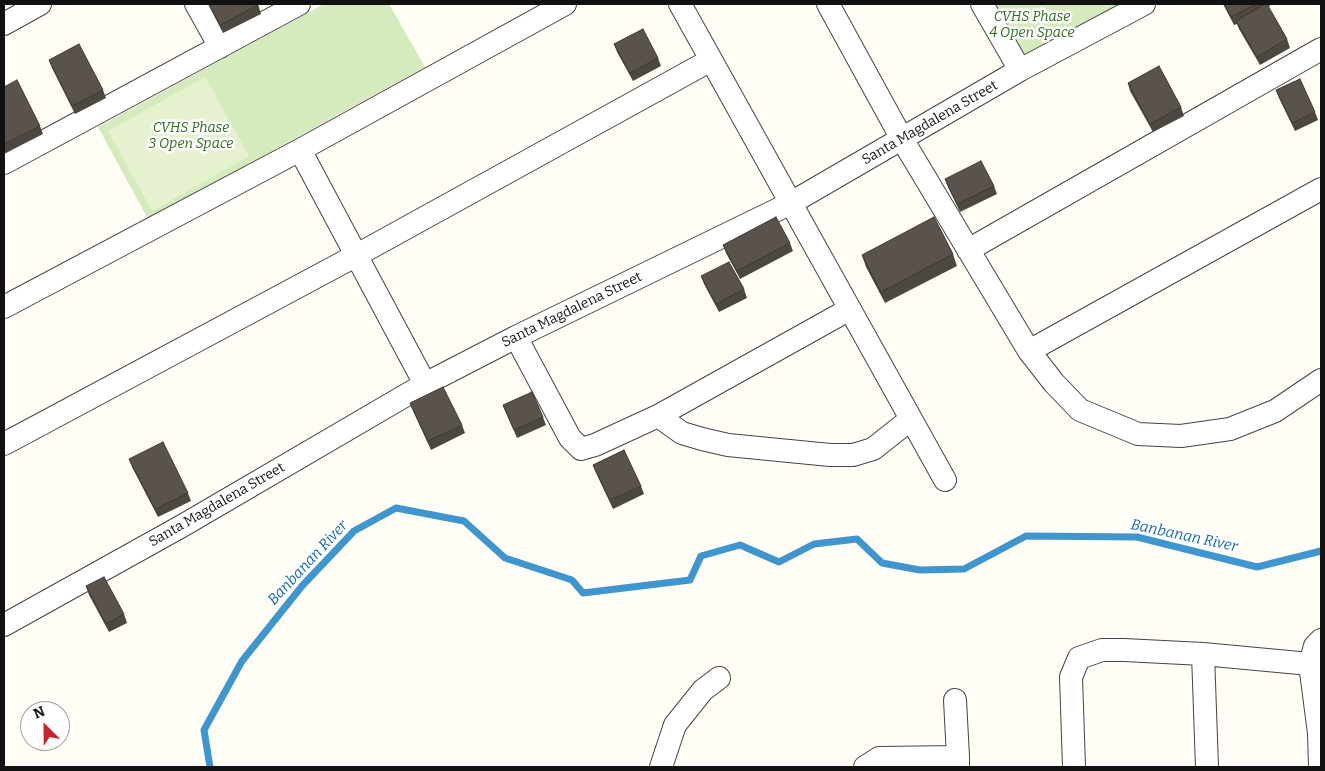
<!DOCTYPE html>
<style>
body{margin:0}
#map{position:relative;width:1325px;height:771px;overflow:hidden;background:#fffdf5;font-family:Bitter,serif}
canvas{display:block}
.frame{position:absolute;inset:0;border:5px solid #111;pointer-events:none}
.north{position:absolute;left:20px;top:701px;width:50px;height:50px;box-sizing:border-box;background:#fff;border:1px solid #a0a0a0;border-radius:50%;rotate:337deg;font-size:14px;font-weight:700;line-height:20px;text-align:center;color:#111}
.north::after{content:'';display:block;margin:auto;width:18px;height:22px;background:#c4262e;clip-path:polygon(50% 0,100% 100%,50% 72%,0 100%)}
</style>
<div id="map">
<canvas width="1325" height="771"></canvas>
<div class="frame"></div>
<div class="north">N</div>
</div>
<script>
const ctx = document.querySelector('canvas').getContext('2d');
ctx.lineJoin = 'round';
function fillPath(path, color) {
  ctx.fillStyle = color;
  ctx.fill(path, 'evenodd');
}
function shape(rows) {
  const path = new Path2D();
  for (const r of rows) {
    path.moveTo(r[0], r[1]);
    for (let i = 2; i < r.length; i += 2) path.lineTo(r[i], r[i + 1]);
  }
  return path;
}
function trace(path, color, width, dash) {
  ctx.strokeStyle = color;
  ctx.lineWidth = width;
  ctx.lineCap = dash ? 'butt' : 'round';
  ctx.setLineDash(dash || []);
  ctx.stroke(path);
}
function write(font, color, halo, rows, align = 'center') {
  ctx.font = font + ' Bitter,serif';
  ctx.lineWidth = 5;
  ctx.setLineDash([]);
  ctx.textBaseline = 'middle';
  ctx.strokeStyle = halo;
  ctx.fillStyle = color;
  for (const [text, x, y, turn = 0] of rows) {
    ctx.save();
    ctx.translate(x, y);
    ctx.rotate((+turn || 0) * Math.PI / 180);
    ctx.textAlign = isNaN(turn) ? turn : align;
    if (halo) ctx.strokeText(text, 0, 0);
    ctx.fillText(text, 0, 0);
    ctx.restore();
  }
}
fillPath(shape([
 [324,4,389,4,425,67,148,219,98,127],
 [995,4,1119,4,1024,56]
]), '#d5ebbd');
fillPath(shape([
 [205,77,249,156,152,211,108,131]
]), '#e6f2cf');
trace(shape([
 [210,767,204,730,242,661,302,586,354,531,396,508,464,521,505,558,572,580,583,593,690,580,701,556,740,545,779,562,814,544,857,539,882,563,920,570,964,569,1026,536,1137,537,1257,567,1321,551]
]), '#3f96cf', 7);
const street = shape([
 [196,4,220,47],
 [680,4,945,480],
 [828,4,902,139,1029,351,1054,383,1080,410,1138,434,1181,436,1230,429,1275,411,1321,380],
 [982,4,1020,70],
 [4,24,40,4],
 [300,150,425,384],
 [4,163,299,4],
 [968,250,1321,49],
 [4,307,300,150,565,4],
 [516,337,570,438,581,449,595,445,658,416,850,309],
 [1029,351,1321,189],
 [658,416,682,433,702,439,728,445,830,455,853,455,873,449,911,419],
 [4,444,357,255,711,60],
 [4,625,182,526,425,384,516,337,791,203,1020,70,1144,4],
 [1203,654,1207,767],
 [955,700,958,757],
 [661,767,675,725,703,690,719,678],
 [865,767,879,758,958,757,958,767],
 [1074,767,1071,677,1079,658,1102,650,1124,650,1203,654,1310,664],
 [1320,767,1319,733,1310,664,1315,646,1321,640]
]);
trace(street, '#444', 24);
trace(street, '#fff', 22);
fillPath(shape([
 [208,4,258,4,261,14,223,33],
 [1223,4,1269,4,1270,6,1268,7,1287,39,1290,48,1260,65,1239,29,1237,24,1234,25],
 [614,44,658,58,661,66,633,81,617,52],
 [49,60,103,90,106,98,75,114,52,68],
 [1128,83,1181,107,1184,116,1153,132,1130,91],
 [4,87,40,126,43,134,4,154],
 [1276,90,1315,112,1318,120,1295,131,1279,98],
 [945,179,994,186,997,194,960,212,948,187],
 [790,243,793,251,740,279,726,253,723,245],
 [953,254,957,266,885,303,866,267,862,255],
 [701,276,744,289,747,298,719,312,704,284],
 [410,403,462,425,465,433,431,450,413,411],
 [503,405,543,417,546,425,517,438],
 [129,459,188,493,191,501,158,517,132,467],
 [593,465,641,486,644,494,613,509,596,473],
 [86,586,124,614,127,623,109,632,89,595]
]), '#4d4742');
const building = shape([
 [209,4,258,4,258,5,220,25,209,4],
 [1224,4,1256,4,1231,17,1224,4],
 [1265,4,1267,4,1287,39,1257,57,1236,21,1265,4],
 [643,29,658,58,630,73,614,44,643,29],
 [79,44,103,90,72,106,49,60,79,44],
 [1159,66,1181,107,1150,124,1128,83,1159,66],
 [1300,79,1315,112,1292,123,1276,90,1300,79],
 [17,80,40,126,4,144,4,87,17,80],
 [981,161,994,186,957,204,945,179,981,161],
 [776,217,790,243,737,271,723,245,776,217],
 [934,217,953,254,881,292,862,255,934,217],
 [729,262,744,289,716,304,701,276,729,262],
 [443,387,462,425,428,441,410,403,443,387],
 [532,392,543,417,514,430,503,405,532,392],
 [163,442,188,493,155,509,129,459,163,442],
 [624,450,641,486,610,500,593,465,624,450],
 [104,577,124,614,106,624,86,586,104,577]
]);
fillPath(building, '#5a524d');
trace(building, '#3f3936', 1);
write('italic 14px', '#2f6b1f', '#fff', [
 ["CVHS Phase",1032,17],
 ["4 Open Space",1032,33],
 ["CVHS Phase",191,128],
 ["3 Open Space",191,144]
]);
write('14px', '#111', '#fff', [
 ["Santa Magdalena Street",930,123,-30],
 ["Santa Magdalena Street",572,310,-26],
 ["Santa Magdalena Street",217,505,-30]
]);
write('italic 15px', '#1768a6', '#fff', [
 ["Banbanan River",1184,536,12],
 ["Banbanan River",308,563,-47]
]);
</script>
